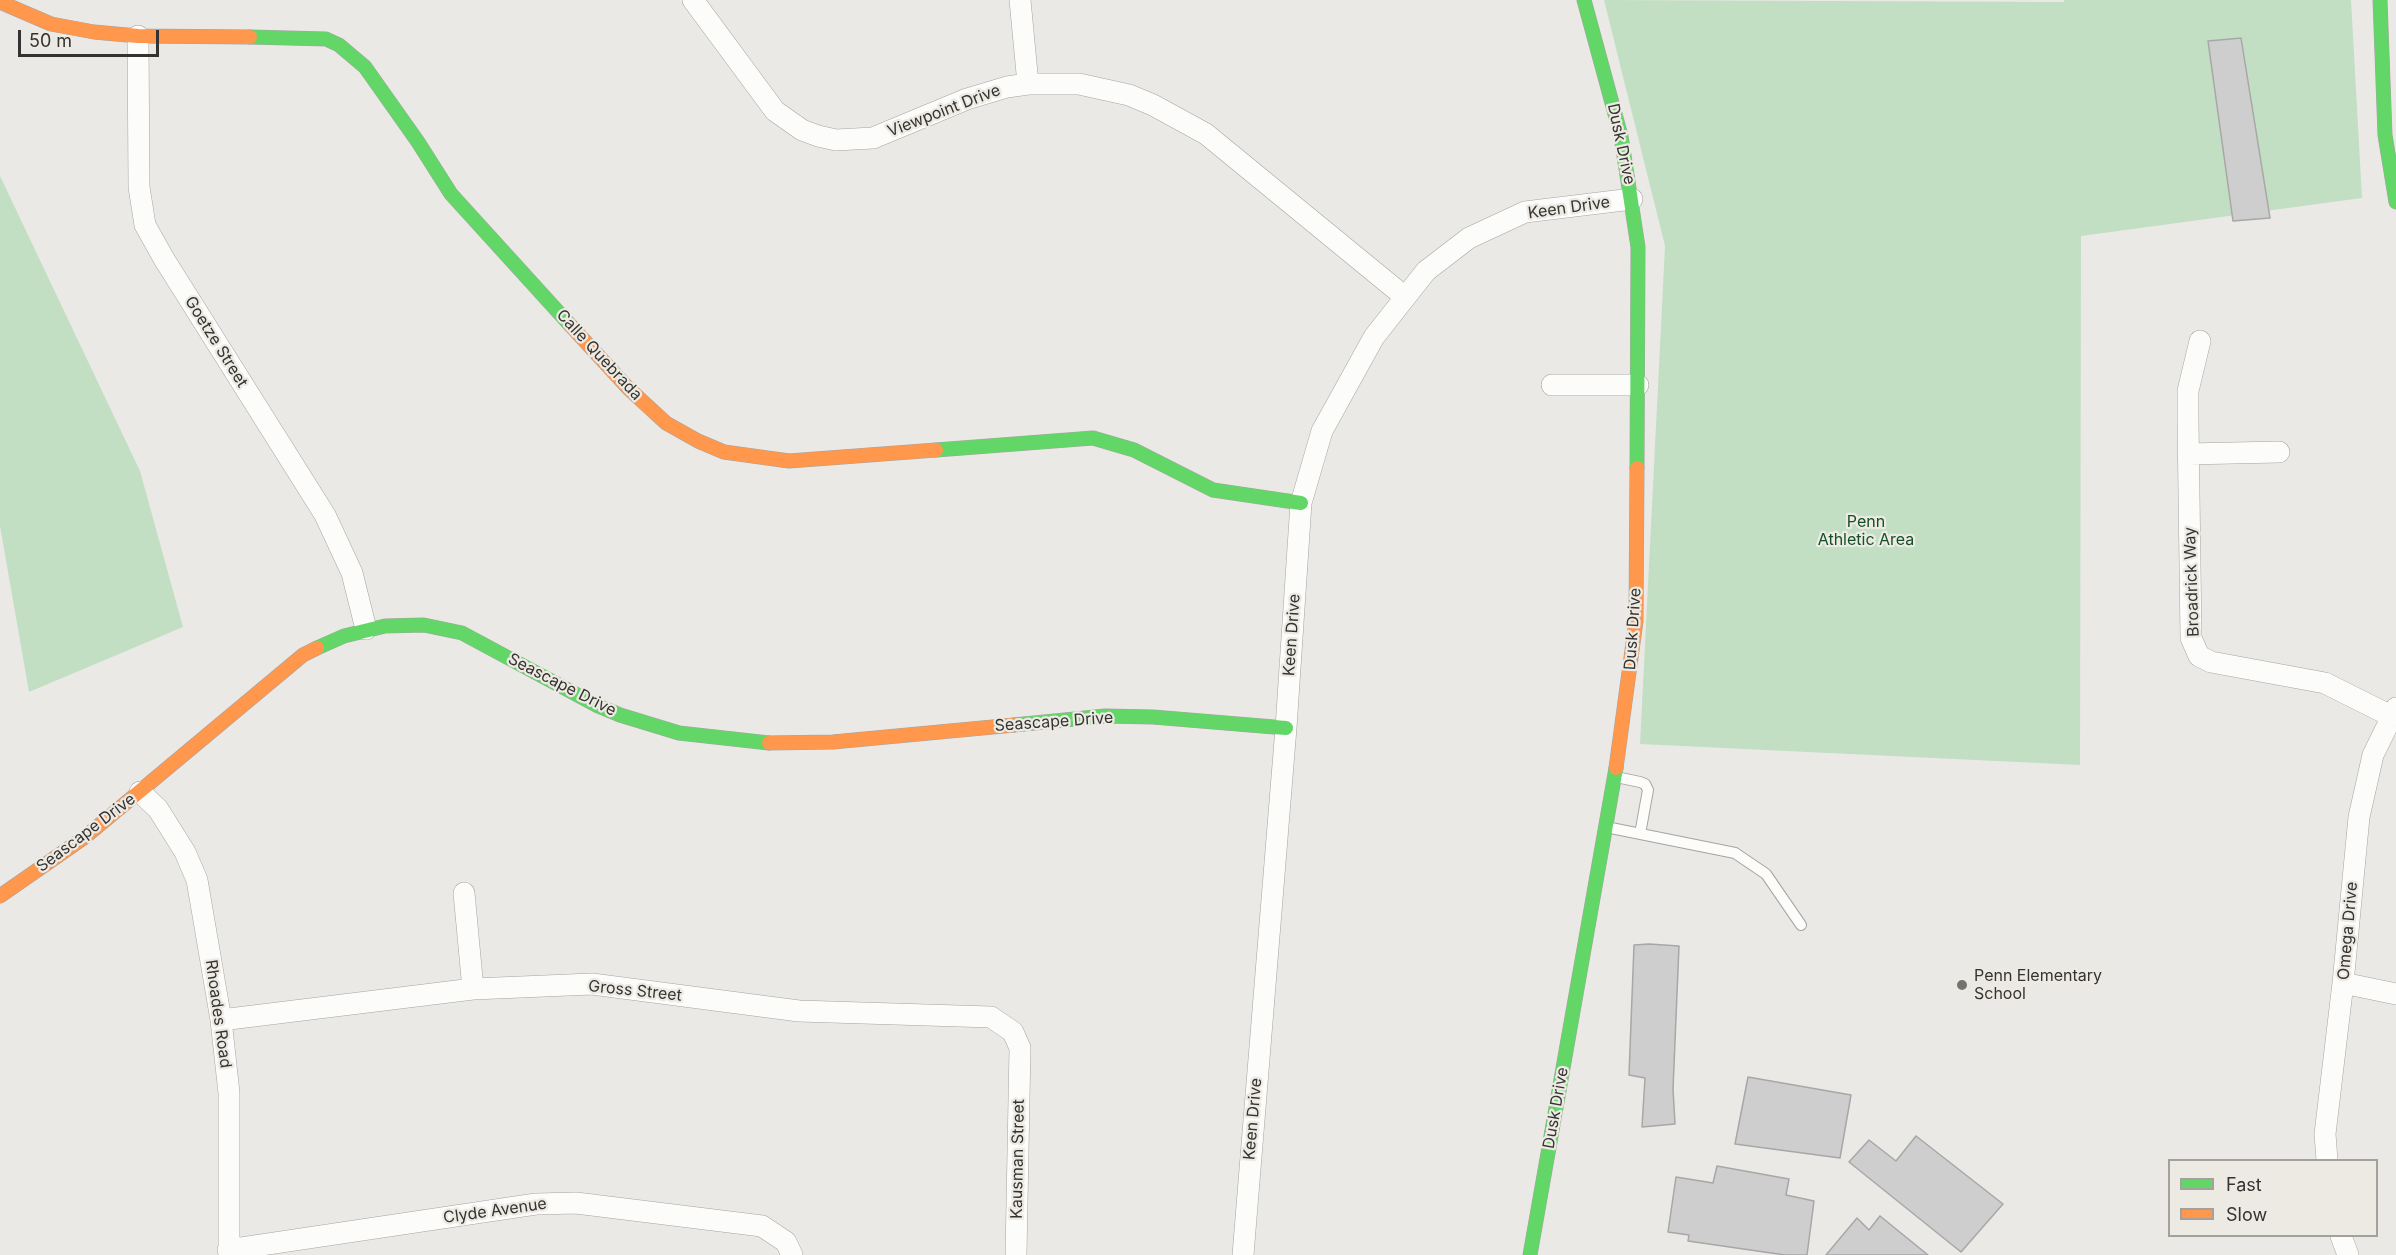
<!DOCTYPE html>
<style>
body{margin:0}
#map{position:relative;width:2396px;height:1255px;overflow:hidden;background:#ebe9e6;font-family:Inter,sans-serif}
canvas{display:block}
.legend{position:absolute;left:2168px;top:1159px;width:210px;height:78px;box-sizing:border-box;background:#edeae4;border:2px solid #a3a19c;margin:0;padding:8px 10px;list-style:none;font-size:18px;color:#343331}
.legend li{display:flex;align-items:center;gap:12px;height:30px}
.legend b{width:30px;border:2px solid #a3a19c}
.scale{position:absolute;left:18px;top:30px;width:141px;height:27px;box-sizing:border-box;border:3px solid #343331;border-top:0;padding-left:8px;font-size:18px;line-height:21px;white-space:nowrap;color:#343331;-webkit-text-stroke:4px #edeae4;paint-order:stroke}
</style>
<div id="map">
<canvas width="2396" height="1255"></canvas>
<ul class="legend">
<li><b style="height:8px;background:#63d668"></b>Fast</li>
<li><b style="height:8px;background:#ff974d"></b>Slow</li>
</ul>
<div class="scale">50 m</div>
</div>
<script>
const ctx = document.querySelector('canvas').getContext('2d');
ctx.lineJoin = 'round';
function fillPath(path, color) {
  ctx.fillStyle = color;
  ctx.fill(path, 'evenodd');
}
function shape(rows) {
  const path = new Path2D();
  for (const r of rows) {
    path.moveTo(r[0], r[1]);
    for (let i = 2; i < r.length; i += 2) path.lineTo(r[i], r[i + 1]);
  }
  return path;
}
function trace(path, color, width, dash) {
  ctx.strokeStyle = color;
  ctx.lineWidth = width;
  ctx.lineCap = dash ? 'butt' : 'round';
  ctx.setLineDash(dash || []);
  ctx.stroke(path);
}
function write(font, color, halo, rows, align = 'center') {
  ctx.font = font + ' Inter,sans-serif';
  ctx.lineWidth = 4.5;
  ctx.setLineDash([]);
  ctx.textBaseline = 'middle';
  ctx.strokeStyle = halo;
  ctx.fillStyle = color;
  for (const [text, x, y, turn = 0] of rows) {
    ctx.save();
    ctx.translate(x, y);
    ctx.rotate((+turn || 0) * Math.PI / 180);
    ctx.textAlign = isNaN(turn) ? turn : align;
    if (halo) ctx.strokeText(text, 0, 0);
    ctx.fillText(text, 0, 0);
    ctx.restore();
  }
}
fillPath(shape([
 [1604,0,2064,2,2064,0,2351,0,2362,198,2081,236,2080,765,1640,744,1665,246],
 [0,176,140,471,183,627,29,692,0,526]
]), '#c2dfc4');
const building = shape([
 [2241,38,2270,218,2233,221,2208,41,2241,38],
 [1649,944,1679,946,1673,1089,1675,1124,1642,1127,1645,1078,1629,1075,1634,945,1649,944],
 [1748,1077,1851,1095,1840,1158,1735,1144,1748,1077],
 [1916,1136,2003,1204,1961,1252,1849,1162,1869,1140,1896,1161,1916,1136],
 [1717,1166,1789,1179,1786,1195,1814,1201,1807,1255,1785,1255,1688,1241,1689,1235,1668,1232,1676,1177,1713,1183,1717,1166],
 [1880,1216,1928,1255,1826,1255,1857,1218,1869,1230,1880,1216]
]);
fillPath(building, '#cfcece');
trace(building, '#a8a7a7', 1.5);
const lane = shape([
 [1616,777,1640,782,1645,784,1648,790,1640,834],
 [1606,827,1735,853,1766,874,1801,925]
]);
const street = shape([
 [693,0,775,111,802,130,818,136,836,140,873,138,967,99,1007,87,1028,84,1079,84,1129,95,1153,105,1206,134,1405,297],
 [1020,0,1028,84],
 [138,36,139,187,145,225,164,259,325,515,352,573,366,629],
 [2200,341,2188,391,2188,421,2191,638,2199,656,2211,662,2325,683,2391,716],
 [1552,385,1638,385],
 [2188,454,2279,452],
 [140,792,158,809,185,852,197,880,221,1020,229,1093,229,1255],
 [464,893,473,989],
 [2343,983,2396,994],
 [221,1020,473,989,592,984,799,1011,991,1017,1013,1032,1020,1048,1016,1255],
 [2327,1160,2325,1134,2343,983,2359,817,2373,755,2396,708],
 [2341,1236,2348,1255],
 [228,1250,536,1204,576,1203,762,1226,786,1242,792,1255],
 [1243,1255,1286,728,1301,503,1322,431,1374,337,1426,271,1469,238,1525,212,1632,199]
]);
const fast = shape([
 [1584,0,1621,136,1638,247,1637,468],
 [2380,0,2385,135,2396,202],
 [250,37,326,39,339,45,365,67,418,142,451,194,571,326],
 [936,450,1093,438,1134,450,1213,490,1301,503],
 [317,648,344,636,385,626,424,625,462,633,596,705,620,715,679,733,769,743],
 [1014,725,1105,716,1153,717,1286,728],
 [1530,1255,1616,768]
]);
const slow = shape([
 [0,2,51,24,94,32,138,36,250,37],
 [571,326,628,388,666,423,698,441,724,452,789,461,936,450],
 [769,743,833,742,1014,725],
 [1616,768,1636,621,1637,468],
 [0,896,85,837,303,655,317,648]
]);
trace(lane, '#a6a4a2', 12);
trace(street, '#a6a4a2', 22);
trace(fast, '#a6a4a2', 15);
trace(slow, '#a6a4a2', 15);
trace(lane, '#fcfcfb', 10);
trace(street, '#fcfcfb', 21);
trace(fast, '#63d668', 14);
trace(slow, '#ff974d', 14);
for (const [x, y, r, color] of [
 [1962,985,6,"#747370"]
]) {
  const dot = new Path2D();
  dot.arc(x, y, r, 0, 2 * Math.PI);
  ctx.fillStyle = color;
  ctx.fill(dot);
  trace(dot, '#edeae4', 2);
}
write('16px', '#343331', '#edeae4', [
 ["Viewpoint Drive",944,111,-21],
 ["Dusk Drive",1621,144,78],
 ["Keen Drive",1569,208,-8],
 ["Goetze Street",216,342,58],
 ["Calle Quebrada",599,355,47],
 ["Broadrick Way",2192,582,-92],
 ["Dusk Drive",1633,629,-86],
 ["Keen Drive",1292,635,-86],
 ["Seascape Drive",562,685,27],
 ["Seascape Drive",1054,722,-4],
 ["Seascape Drive",86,833,-37],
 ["Omega Drive",2348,931,-85],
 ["Gross Street",635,991,6],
 ["Rhoades Road",218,1014,82],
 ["Dusk Drive",1556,1108,-80],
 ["Keen Drive",1253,1119,-85],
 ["Kausman Street",1018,1159,-89],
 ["Clyde Avenue",495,1211,-8]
]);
write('16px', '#115125', '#edeae4', [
 ["Penn",1866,522],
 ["Athletic Area",1866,540]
]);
write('16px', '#343331', '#edeae4', [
 ["Penn Elementary",1974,976],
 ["School",1974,994]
], 'left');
</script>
